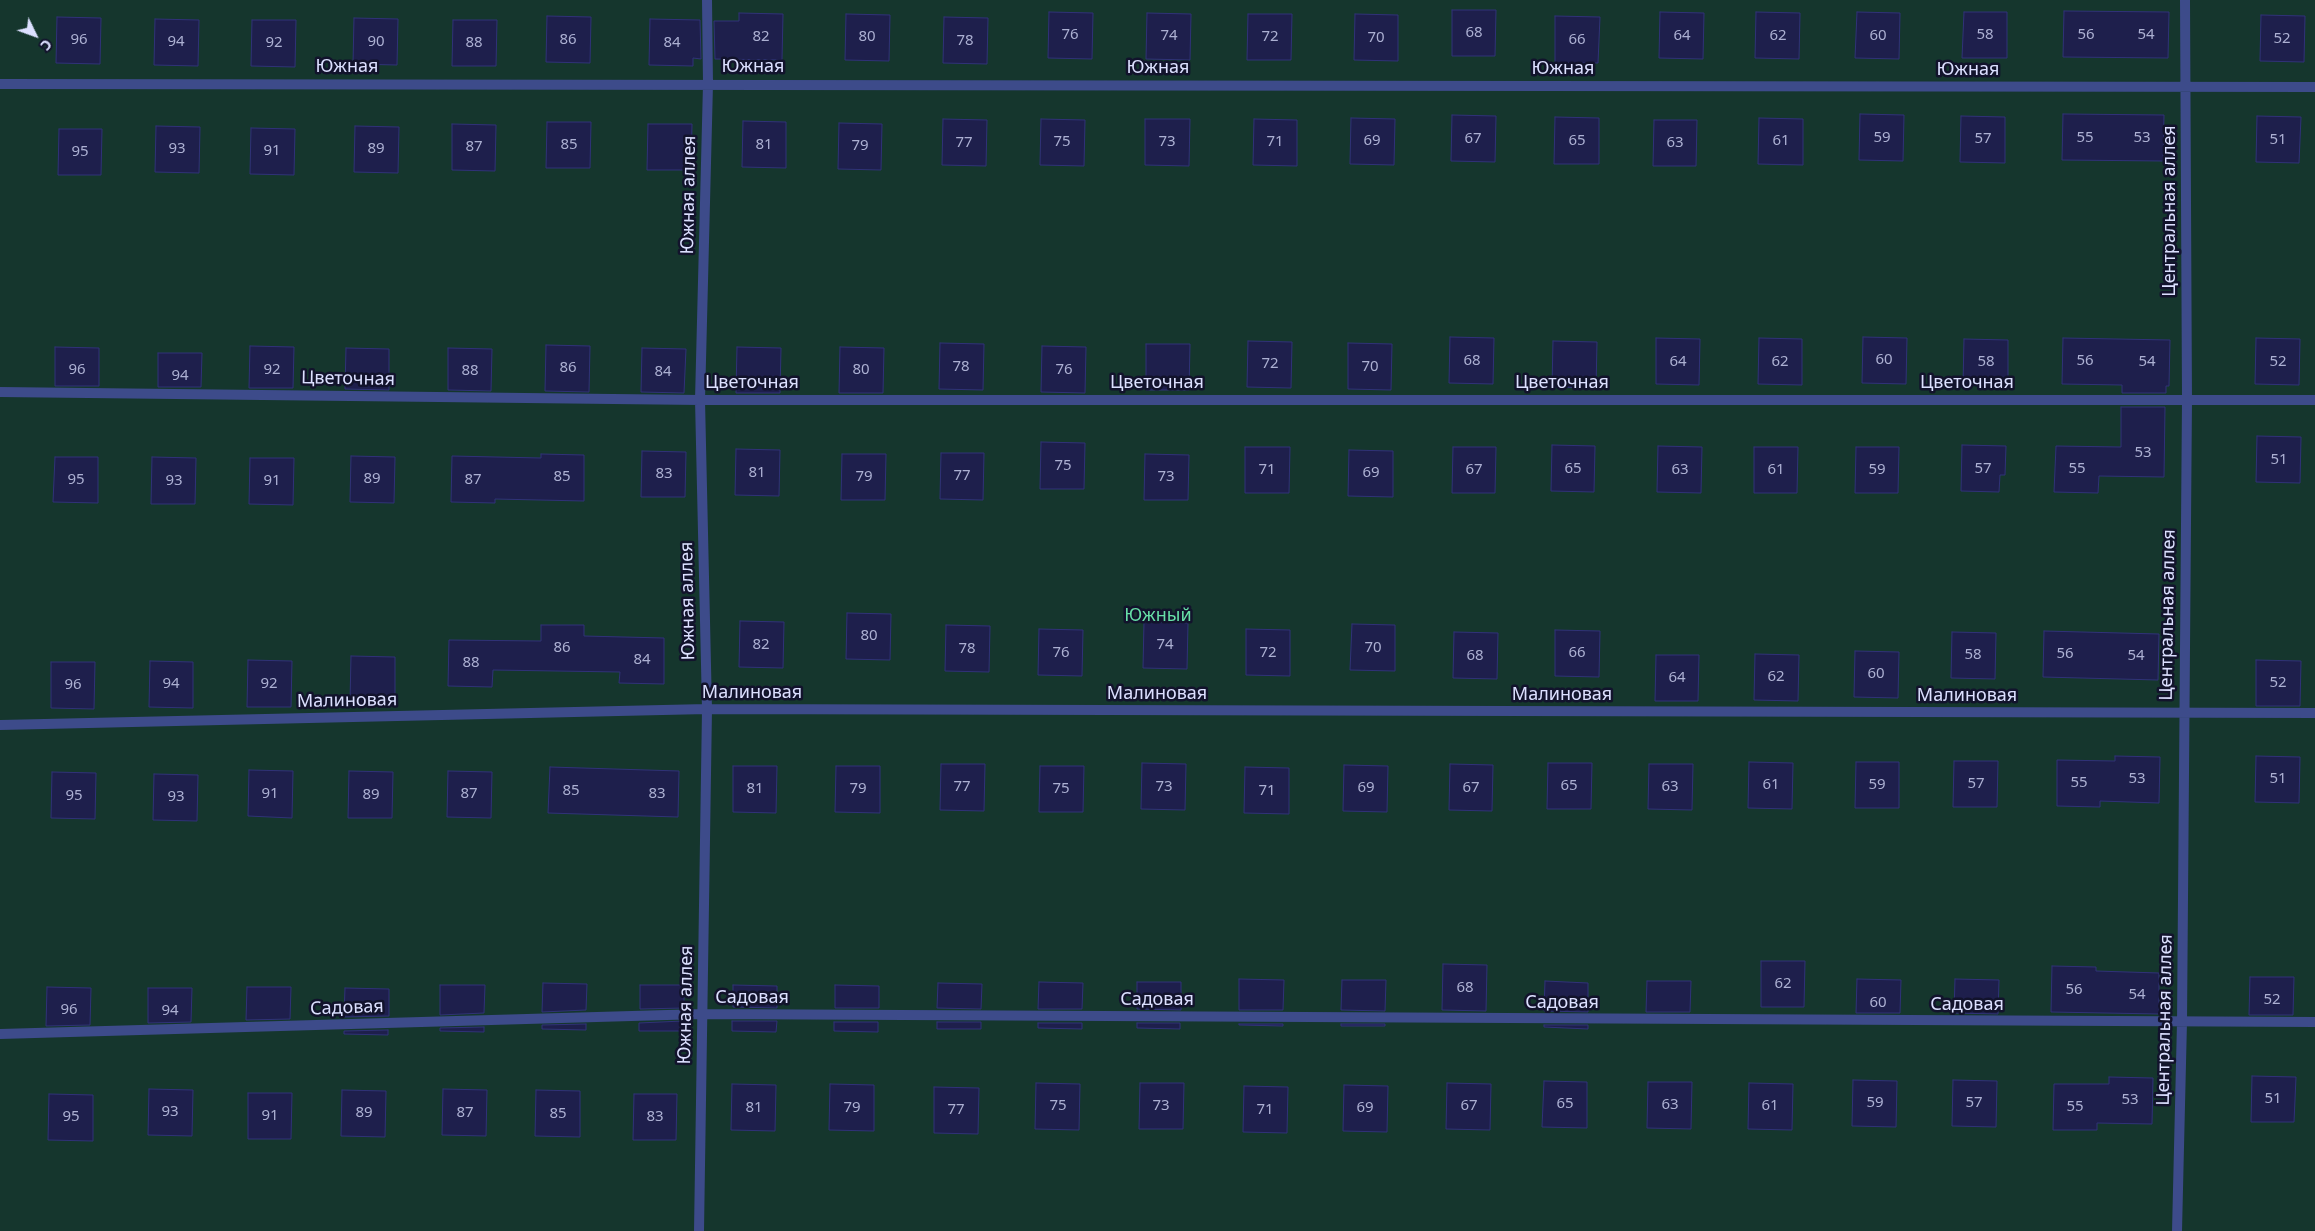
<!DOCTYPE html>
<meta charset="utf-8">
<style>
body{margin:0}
#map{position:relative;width:2315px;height:1231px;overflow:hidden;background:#12132c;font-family:"Noto Sans",sans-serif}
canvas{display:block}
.north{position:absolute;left:10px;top:10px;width:50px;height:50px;-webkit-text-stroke:4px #12132c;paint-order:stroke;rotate:132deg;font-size:14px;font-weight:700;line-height:20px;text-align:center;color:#dce0ff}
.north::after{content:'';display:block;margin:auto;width:18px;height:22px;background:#dce0ff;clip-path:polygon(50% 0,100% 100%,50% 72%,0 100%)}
</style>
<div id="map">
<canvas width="2315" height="1231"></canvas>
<div class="north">С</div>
</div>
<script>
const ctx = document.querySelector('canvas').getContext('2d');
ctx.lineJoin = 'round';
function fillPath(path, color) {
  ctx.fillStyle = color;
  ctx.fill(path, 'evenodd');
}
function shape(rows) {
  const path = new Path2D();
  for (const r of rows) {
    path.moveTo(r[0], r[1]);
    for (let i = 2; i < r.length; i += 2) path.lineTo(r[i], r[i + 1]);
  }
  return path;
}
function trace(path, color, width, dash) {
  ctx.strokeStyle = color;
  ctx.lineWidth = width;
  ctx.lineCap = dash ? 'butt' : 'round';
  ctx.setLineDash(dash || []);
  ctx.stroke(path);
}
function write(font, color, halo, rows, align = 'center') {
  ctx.font = font + ' "Noto Sans",sans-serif';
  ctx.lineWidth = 5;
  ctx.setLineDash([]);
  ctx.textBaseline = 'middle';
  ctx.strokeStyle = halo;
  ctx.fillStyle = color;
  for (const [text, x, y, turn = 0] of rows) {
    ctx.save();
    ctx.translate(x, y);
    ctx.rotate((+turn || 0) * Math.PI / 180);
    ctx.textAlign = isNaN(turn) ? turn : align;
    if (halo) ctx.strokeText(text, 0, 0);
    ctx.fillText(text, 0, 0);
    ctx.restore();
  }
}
fillPath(shape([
 [0,0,2315,0,2315,1231,0,1231]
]), '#15362d');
const building = shape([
 [1452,10,1496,10,1495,56,1452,56,1452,10],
 [2064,11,2169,12,2168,58,2063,57,2064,11],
 [1049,12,1093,13,1092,59,1048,58,1049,12],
 [1660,12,1704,13,1703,59,1659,58,1660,12],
 [1756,12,1800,13,1799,59,1755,58,1756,12],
 [1857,12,1900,13,1899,59,1855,58,1857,12],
 [1964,12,2007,12,2007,58,1962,58,1964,12],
 [739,13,783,14,782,60,715,59,714,21,739,21,739,13],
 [1147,13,1191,14,1190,60,1146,59,1147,13],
 [846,14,890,15,889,61,845,60,846,14],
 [1248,14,1292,14,1291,60,1247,60,1248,14],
 [1355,14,1398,15,1398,61,1354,60,1355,14],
 [2261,15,2305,16,2304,62,2260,61,2261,15],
 [547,16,591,17,590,63,546,62,547,16],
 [1555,16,1600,17,1598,63,1555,63,1555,16],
 [57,17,101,18,100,64,56,63,57,17],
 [944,17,988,18,987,64,943,63,944,17],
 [354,18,398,19,397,65,353,64,354,18],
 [155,19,199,20,198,66,154,65,155,19],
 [650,19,700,20,701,59,693,58,693,66,649,65,650,19],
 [252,20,296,20,295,67,251,66,252,20],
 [453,20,497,20,496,66,452,66,453,20],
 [1860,114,1904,115,1903,161,1859,160,1860,114],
 [2063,114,2164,115,2163,161,2062,160,2063,114],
 [1452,115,1496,116,1495,162,1451,161,1452,115],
 [1961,116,2005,117,2005,163,1960,162,1961,116],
 [2257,116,2301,117,2299,163,2256,162,2257,116],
 [1555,117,1599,118,1599,164,1554,164,1555,117],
 [1351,118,1395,119,1394,165,1350,164,1351,118],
 [1759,118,1803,119,1803,165,1758,164,1759,118],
 [943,119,987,120,986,166,942,165,943,119],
 [1041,119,1085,120,1084,166,1040,165,1041,119],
 [1145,119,1190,119,1189,166,1145,165,1145,119],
 [1254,119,1297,120,1297,166,1253,165,1254,119],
 [1654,120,1697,120,1696,166,1653,166,1654,120],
 [743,121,786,122,786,168,742,167,743,121],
 [547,122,591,122,590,168,546,168,547,122],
 [839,123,882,124,881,170,838,169,839,123],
 [452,124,496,125,495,171,452,170,452,124],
 [648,124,692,124,691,170,647,170,648,124],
 [156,126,200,127,199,173,155,172,156,126],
 [355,126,399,127,398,173,354,172,355,126],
 [251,128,295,129,294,175,250,174,251,128],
 [59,129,102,129,101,175,58,175,59,129],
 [1450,337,1494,338,1493,384,1449,383,1450,337],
 [1863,337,1907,338,1906,384,1862,383,1863,337],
 [1656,338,1700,339,1699,385,1656,384,1656,338],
 [1759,338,1802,339,1802,385,1758,384,1759,338],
 [2063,338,2170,340,2169,386,2166,386,2166,393,2122,393,2122,385,2062,384,2063,338],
 [2256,338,2300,339,2299,385,2255,384,2256,338],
 [1964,339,2008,340,2008,386,1963,385,1964,339],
 [1248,341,1292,342,1291,388,1247,387,1248,341],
 [1553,341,1597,342,1596,388,1552,387,1553,341],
 [940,343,984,344,983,390,939,389,940,343],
 [1348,343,1392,344,1391,390,1348,389,1348,343],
 [1146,344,1190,344,1189,390,1146,390,1146,344],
 [546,345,590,346,589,392,545,391,546,345],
 [250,346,294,347,293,388,249,388,250,346],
 [1042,346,1086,347,1085,393,1041,392,1042,346],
 [55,347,99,348,99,386,55,386,55,347],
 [737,347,781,348,780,393,736,393,737,347],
 [840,347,884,348,883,393,839,393,840,347],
 [346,348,389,349,389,390,345,389,346,348],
 [448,348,492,349,491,391,448,390,448,348],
 [642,348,686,349,684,393,641,392,642,348],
 [158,353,202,353,201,387,158,387,158,353],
 [2121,407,2165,407,2164,477,2099,476,2098,493,2054,492,2056,446,2121,447,2121,407],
 [2257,436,2301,437,2300,483,2256,482,2257,436],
 [1041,442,1085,443,1084,489,1040,489,1041,442],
 [1552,445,1595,446,1594,492,1551,491,1552,445],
 [1962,445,2006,446,2005,475,2000,475,1999,492,1961,491,1962,445],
 [1658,446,1702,447,1701,493,1657,492,1658,446],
 [1245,447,1290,447,1289,493,1245,493,1245,447],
 [1453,447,1496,447,1495,493,1452,493,1453,447],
 [1754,447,1798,447,1797,493,1754,493,1754,447],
 [1856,447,1899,447,1898,493,1855,493,1856,447],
 [736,449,780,450,779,496,735,495,736,449],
 [1349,450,1393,451,1393,497,1348,496,1349,450],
 [642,451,686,452,685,497,641,497,642,451],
 [941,453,984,453,983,500,940,499,941,453],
 [541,454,584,455,584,501,495,499,495,503,451,502,452,456,541,458,541,454],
 [842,454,886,454,885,500,841,500,842,454],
 [1145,454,1189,455,1188,500,1144,500,1145,454],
 [351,456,395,457,394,503,350,502,351,456],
 [55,457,98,457,98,503,53,502,55,457],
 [152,457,196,458,195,504,151,504,152,457],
 [250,458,294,458,293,505,249,504,250,458],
 [847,613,891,614,890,660,846,659,847,613],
 [740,621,784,622,783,668,739,667,740,621],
 [1144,622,1188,623,1187,669,1143,668,1144,622],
 [1352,624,1395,625,1395,671,1350,670,1352,624],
 [541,625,584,625,584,636,664,638,664,684,619,683,620,672,493,670,492,687,448,686,449,640,541,641,541,625],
 [946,625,990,626,989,672,945,671,946,625],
 [1039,629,1083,630,1082,676,1038,675,1039,629],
 [1246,629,1290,630,1290,676,1246,675,1246,629],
 [1555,630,1600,631,1599,677,1555,676,1555,630],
 [2044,631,2159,634,2158,680,2043,677,2044,631],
 [1454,632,1498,633,1497,679,1453,678,1454,632],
 [1952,632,1996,633,1995,679,1951,678,1952,632],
 [1855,651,1899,652,1898,698,1854,697,1855,651],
 [1755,654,1799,655,1798,701,1754,700,1755,654],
 [1656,655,1699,655,1698,701,1655,701,1656,655],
 [351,656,395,657,395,703,350,702,351,656],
 [248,660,292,661,291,707,247,707,248,660],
 [2256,660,2301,661,2300,706,2256,706,2256,660],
 [150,661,193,662,193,708,149,707,150,661],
 [51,662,95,662,94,709,51,708,51,662],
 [2115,756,2160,757,2159,803,2100,801,2100,807,2057,806,2057,760,2115,761,2115,756],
 [2256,756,2300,757,2299,803,2255,802,2256,756],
 [1954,761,1998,761,1997,807,1953,807,1954,761],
 [1749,762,1793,763,1792,809,1748,808,1749,762],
 [1856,762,1899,762,1899,808,1855,808,1856,762],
 [1142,763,1186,764,1185,810,1141,809,1142,763],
 [1548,763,1592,763,1591,809,1547,809,1548,763],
 [941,764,985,764,984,811,940,810,941,764],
 [1450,764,1493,765,1492,811,1449,810,1450,764],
 [1649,764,1693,764,1692,810,1648,809,1649,764],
 [1344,765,1388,766,1387,812,1343,811,1344,765],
 [733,766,777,766,776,813,733,812,733,766],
 [836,766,880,766,880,813,835,812,836,766],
 [1040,766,1084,766,1083,812,1039,812,1040,766],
 [550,767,679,771,678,817,548,813,550,767],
 [1245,767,1289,768,1289,814,1244,813,1245,767],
 [249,770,293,771,292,818,248,816,249,770],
 [349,771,393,772,392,818,348,818,349,771],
 [448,771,492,772,491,818,447,817,448,771],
 [52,772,96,773,95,819,51,818,52,772],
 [154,774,198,775,197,821,153,820,154,774],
 [1761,961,1805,961,1804,1007,1761,1007,1761,961],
 [1443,964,1487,965,1486,1011,1442,1010,1443,964],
 [2052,966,2096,967,2096,971,2159,973,2159,1014,2051,1012,2052,966],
 [2250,977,2294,977,2293,1015,2249,1015,2250,977],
 [1239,979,1284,980,1283,1010,1239,1010,1239,979],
 [1857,979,1901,980,1900,1013,1856,1013,1857,979],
 [1955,979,1999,980,1998,1014,1954,1013,1955,979],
 [1342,980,1386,980,1385,1011,1341,1010,1342,980],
 [1545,981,1588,983,1588,1012,1544,1011,1545,981],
 [1647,981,1691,981,1690,1012,1646,1012,1647,981],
 [1039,982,1083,983,1082,1009,1038,1009,1039,982],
 [1137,982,1181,982,1181,1010,1137,1009,1137,982],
 [543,983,587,984,586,1010,542,1012,543,983],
 [938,983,982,984,981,1009,937,1008,938,983],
 [440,985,485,985,484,1013,440,1015,440,985],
 [640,985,684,985,684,1008,640,1009,640,985],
 [733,985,777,986,777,1008,733,1007,733,985],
 [835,985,879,986,879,1008,835,1008,835,985],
 [47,987,91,988,90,1025,46,1026,47,987],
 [247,987,291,987,290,1019,246,1020,247,987],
 [148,988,192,988,191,1022,148,1023,148,988],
 [345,988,389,989,389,1016,344,1017,345,988],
 [683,1021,683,1031,639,1031,639,1023,683,1021],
 [732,1021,777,1021,776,1032,732,1031,732,1021],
 [834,1022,878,1022,878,1032,834,1031,834,1022],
 [937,1022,981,1022,981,1029,937,1029,937,1022],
 [1038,1023,1082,1023,1082,1029,1038,1028,1038,1023],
 [1137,1023,1180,1023,1180,1029,1137,1028,1137,1023],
 [586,1024,586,1030,542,1029,542,1025,586,1024],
 [1239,1024,1283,1024,1283,1026,1239,1025,1239,1024],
 [1341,1024,1385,1024,1385,1026,1341,1026,1341,1024],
 [1544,1025,1588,1025,1588,1029,1544,1027,1544,1025],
 [484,1027,484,1032,440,1031,440,1028,484,1027],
 [388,1030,388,1035,344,1034,344,1031,388,1030],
 [2252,1076,2296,1077,2294,1122,2251,1122,2252,1076],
 [2109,1077,2153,1078,2152,1124,2097,1123,2097,1130,2053,1130,2054,1084,2109,1084,2109,1077],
 [1853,1080,1897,1081,1896,1127,1852,1126,1853,1080],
 [1953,1080,1997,1081,1996,1127,1952,1126,1953,1080],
 [1544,1081,1587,1082,1587,1128,1542,1127,1544,1081],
 [1648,1082,1692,1082,1691,1129,1647,1128,1648,1082],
 [1036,1083,1080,1084,1079,1130,1035,1129,1036,1083],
 [1140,1083,1184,1083,1183,1129,1139,1129,1140,1083],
 [1447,1083,1491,1084,1490,1130,1446,1129,1447,1083],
 [1749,1083,1793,1084,1792,1130,1748,1129,1749,1083],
 [732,1084,776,1085,775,1131,731,1130,732,1084],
 [830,1084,874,1085,874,1131,829,1130,830,1084],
 [1344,1085,1388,1086,1387,1132,1343,1131,1344,1085],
 [1244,1086,1288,1087,1287,1133,1243,1132,1244,1086],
 [934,1087,979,1088,978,1134,934,1133,934,1087],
 [149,1089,193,1090,192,1136,148,1135,149,1089],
 [443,1089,487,1090,486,1136,442,1135,443,1089],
 [342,1090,386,1091,385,1137,341,1136,342,1090],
 [536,1090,580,1091,580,1137,535,1136,536,1090],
 [248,1093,292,1093,291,1139,248,1139,248,1093],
 [49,1094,93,1095,93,1141,48,1140,49,1094],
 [634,1094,677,1094,676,1140,633,1140,634,1094]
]);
fillPath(building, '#1e1f4c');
trace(building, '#303278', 1);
trace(shape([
 [0,84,2315,87],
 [0,392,700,400,2315,400],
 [0,725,707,709,2315,713],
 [0,1034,702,1014,2315,1022],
 [699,1231,707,709,700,400,708,84,707,0],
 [2177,1231,2182,1022,2187,399,2185,0]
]), '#3d4b8a', 10);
write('15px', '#acb0d2', null, [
 ["68",1474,33],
 ["76",1070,35],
 ["58",1985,35],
 ["56",2086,35],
 ["54",2146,35],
 ["74",1169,36],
 ["64",1682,36],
 ["62",1778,36],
 ["60",1878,36],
 ["82",761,37],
 ["80",867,37],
 ["72",1270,37],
 ["70",1376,38],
 ["52",2282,39],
 ["96",79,40],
 ["86",568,40],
 ["66",1577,40],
 ["78",965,41],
 ["94",176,42],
 ["90",376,42],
 ["92",274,43],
 ["88",474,43],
 ["84",672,43],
 ["59",1882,138],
 ["55",2085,138],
 ["53",2142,138],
 ["67",1473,139],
 ["57",1983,139],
 ["51",2278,140],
 ["69",1372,141],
 ["65",1577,141],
 ["61",1781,141],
 ["75",1062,142],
 ["73",1167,142],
 ["71",1275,142],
 ["77",964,143],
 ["63",1675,143],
 ["85",569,145],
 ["81",764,145],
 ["79",860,146],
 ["87",474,147],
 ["93",177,149],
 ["89",376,149],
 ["91",272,151],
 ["95",80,152],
 ["60",1884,360],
 ["68",1472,361],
 ["56",2085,361],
 ["64",1678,362],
 ["62",1780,362],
 ["58",1986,362],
 ["54",2147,362],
 ["52",2278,362],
 ["72",1270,364],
 ["78",961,367],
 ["70",1370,367],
 ["86",568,368],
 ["96",77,370],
 ["92",272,370],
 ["80",861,370],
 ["76",1064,370],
 ["88",470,371],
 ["84",663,372],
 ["94",180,376],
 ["53",2143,453],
 ["51",2279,460],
 ["75",1063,466],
 ["65",1573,469],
 ["57",1983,469],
 ["55",2077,469],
 ["71",1267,470],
 ["67",1474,470],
 ["63",1680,470],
 ["61",1776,470],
 ["59",1877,470],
 ["81",757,473],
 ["69",1371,473],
 ["83",664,474],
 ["77",962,476],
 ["85",562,477],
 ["79",864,477],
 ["73",1166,477],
 ["89",372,479],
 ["95",76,480],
 ["87",473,480],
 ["93",174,481],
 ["91",272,481],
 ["80",869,636],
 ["82",761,645],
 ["74",1165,645],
 ["86",562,648],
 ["70",1373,648],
 ["78",967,649],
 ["76",1061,653],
 ["72",1268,653],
 ["66",1577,653],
 ["56",2065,654],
 ["58",1973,655],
 ["68",1475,656],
 ["54",2136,656],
 ["84",642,660],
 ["88",471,663],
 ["60",1876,674],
 ["62",1776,677],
 ["64",1677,678],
 ["52",2278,683],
 ["94",171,684],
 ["92",269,684],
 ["96",73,685],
 ["53",2137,779],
 ["51",2278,779],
 ["55",2079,783],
 ["57",1976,784],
 ["61",1771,785],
 ["59",1877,785],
 ["65",1569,786],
 ["77",962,787],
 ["73",1164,787],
 ["63",1670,787],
 ["69",1366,788],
 ["67",1471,788],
 ["81",755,789],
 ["79",858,789],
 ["75",1061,789],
 ["85",571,791],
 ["71",1267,791],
 ["91",270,794],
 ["87",469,794],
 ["83",657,794],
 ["89",371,795],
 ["95",74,796],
 ["93",176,797],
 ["62",1783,984],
 ["68",1465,988],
 ["56",2074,990],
 ["54",2137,995],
 ["52",2272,1000],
 ["60",1878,1003],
 ["96",69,1010],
 ["94",170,1011],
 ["51",2273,1099],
 ["53",2130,1100],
 ["59",1875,1103],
 ["57",1974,1103],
 ["65",1565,1104],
 ["63",1670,1105],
 ["75",1058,1106],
 ["73",1161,1106],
 ["67",1469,1106],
 ["61",1770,1106],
 ["55",2075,1107],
 ["81",754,1108],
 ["79",852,1108],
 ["69",1365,1108],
 ["77",956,1110],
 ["71",1265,1110],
 ["93",170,1112],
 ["89",364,1113],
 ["87",465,1113],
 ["85",558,1114],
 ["91",270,1116],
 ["95",71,1117],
 ["83",655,1117]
]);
write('18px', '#dce0ff', '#12132c', [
 ["Южная",347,67],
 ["Южная",753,67],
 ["Южная",1158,68],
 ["Южная",1563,69],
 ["Южная",1968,70],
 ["Южная аллея",689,195,-89],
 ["Центральная аллея",2170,211,-90],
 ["Цветочная",348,379,1],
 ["Цветочная",752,383],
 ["Цветочная",1157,383],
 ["Цветочная",1562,383],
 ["Цветочная",1967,383],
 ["Южная аллея",688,601,-91],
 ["Центральная аллея",2168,615,-89],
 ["Малиновая",752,693],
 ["Малиновая",1157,694],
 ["Малиновая",1562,695],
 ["Малиновая",1967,696],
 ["Малиновая",347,701,-1],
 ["Садовая",752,998],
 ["Садовая",1157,1000],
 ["Садовая",1562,1003],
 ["Южная аллея",686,1005,-89],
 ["Садовая",1967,1005],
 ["Садовая",347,1008,-2],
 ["Центральная аллея",2165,1020,-89]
]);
write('18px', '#67e0a7', '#12132c', [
 ["Южный",1158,616]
]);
</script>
